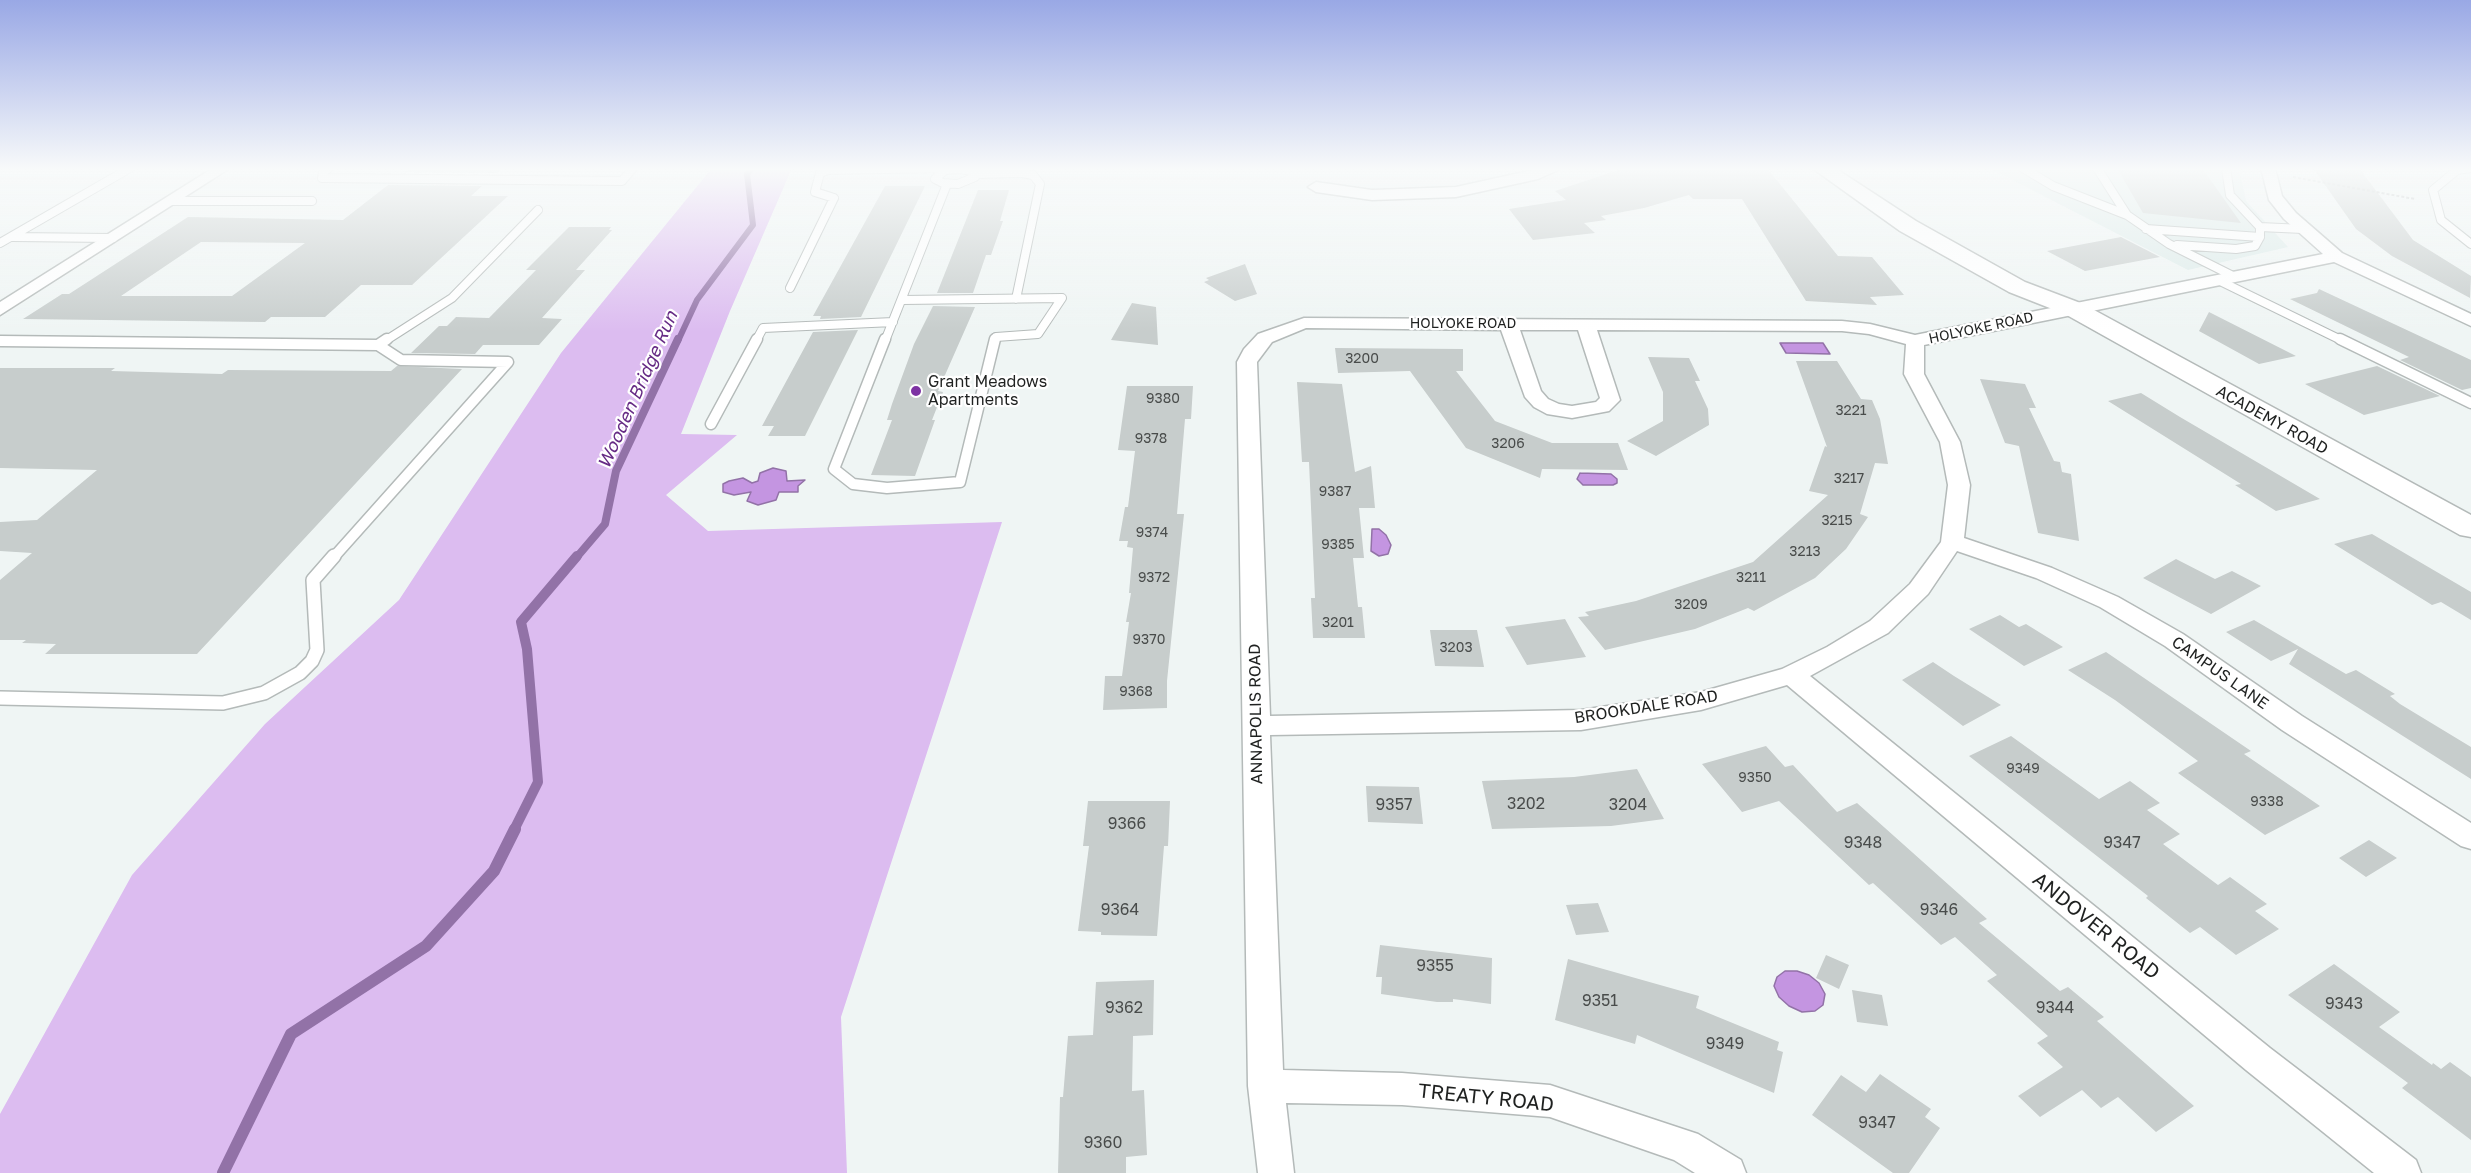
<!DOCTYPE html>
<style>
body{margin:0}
canvas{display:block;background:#eff5f4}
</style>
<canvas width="2471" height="1173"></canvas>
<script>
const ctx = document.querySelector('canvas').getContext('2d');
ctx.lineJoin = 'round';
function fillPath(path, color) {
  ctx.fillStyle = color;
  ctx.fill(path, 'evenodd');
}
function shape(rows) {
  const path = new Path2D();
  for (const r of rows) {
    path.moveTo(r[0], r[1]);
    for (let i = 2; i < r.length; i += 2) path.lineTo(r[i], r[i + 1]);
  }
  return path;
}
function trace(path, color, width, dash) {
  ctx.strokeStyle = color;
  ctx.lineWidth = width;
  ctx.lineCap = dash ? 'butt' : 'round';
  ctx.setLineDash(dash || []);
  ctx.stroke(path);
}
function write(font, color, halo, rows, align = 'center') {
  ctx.font = font + ' "Golos Text",sans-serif';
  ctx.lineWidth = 4.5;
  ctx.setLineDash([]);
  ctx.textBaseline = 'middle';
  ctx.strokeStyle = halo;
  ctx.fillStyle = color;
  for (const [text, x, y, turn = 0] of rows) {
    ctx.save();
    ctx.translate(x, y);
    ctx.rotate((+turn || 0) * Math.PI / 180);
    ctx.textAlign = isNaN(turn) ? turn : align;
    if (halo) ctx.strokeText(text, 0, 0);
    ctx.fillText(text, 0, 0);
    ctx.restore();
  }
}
fillPath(shape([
 [1989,168,2239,168,2246,201,2288,247,2188,270]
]), '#dcebe9');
fillPath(shape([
 [712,168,792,168,730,311,681,434,737,435,666,495,708,531,1002,522,841,1017,847,1173,0,1173,0,1114,132,875,265,724,399,600,561,353]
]), '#dcbcf0');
const water = shape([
 [1780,343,1823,343,1830,354,1786,353,1780,343],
 [773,468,786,471,787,481,805,480,798,486,798,492,779,492,776,500,758,505,747,501,751,492,734,495,723,492,723,484,729,481,743,478,752,483,758,481,760,473,773,468],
 [1580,473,1611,474,1617,479,1617,483,1613,485,1583,485,1577,479,1580,473],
 [1372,529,1379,529,1386,535,1391,545,1388,554,1379,556,1371,551,1372,529],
 [1785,971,1797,971,1809,975,1819,983,1825,994,1823,1005,1815,1011,1802,1012,1789,1006,1779,997,1774,986,1777,977,1785,971]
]);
fillPath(water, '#c495e1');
trace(water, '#9272a7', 1.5);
trace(shape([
 [678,341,697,300,753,225,747,174,752,168]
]), '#9272a7', 6);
trace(shape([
 [576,558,605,524,616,471,678,339]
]), '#9272a7', 8);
trace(shape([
 [514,830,538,782,527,649,521,622,577,556]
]), '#9272a7', 10);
trace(shape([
 [223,1173,291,1034,426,946,494,871,515,829]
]), '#9272a7', 12);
fillPath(shape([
 [411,168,504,168,497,173,405,172],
 [1624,168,1767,168,1838,256,1872,257,1904,295,1870,297,1877,305,1806,301,1742,199,1693,199,1689,195,1644,208,1601,216,1606,220,1584,223,1595,233,1533,240,1509,209,1566,200,1555,191],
 [2117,168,2202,168,2241,223,2143,213],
 [2313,168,2359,168,2413,240,2471,276,2470,298,2392,256,2356,229],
 [388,185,482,186,471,196,508,196,412,285,361,285,325,317,271,317,265,322,23,319,62,294,69,294,188,217,343,220],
 [201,242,305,243,232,296,121,296],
 [885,186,925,186,861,317,820,319,821,316,813,316],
 [978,190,1009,190,1000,221,1003,221,991,255,986,255,973,293,937,293],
 [569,227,611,227,609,230,612,230,576,270,585,270,542,318,562,319,539,345,483,345,475,354,411,353,439,326,447,326,456,317,489,318,536,270,526,270],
 [2121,237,2160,257,2085,271,2047,251],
 [1245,264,1257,294,1235,301,1204,282,1209,280,1206,278],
 [2319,289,2471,360,2471,388,2462,390,2400,360,2409,357,2290,299,2317,293],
 [1132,303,1156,307,1158,345,1111,340],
 [933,306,975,307,938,391,943,392,932,420,935,420,915,476,871,475,892,420,887,420,892,404,914,344],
 [2209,312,2296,356,2259,364,2199,331],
 [858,330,805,436,768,436,774,426,762,426,813,332],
 [1335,348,1463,349,1463,371,1456,371,1495,421,1552,443,1618,443,1628,470,1542,469,1540,478,1466,448,1410,371,1338,373],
 [1648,357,1689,358,1700,381,1695,381,1708,409,1709,425,1656,456,1627,441,1663,421,1663,392],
 [1796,361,1837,361,1861,399,1872,400,1880,419,1888,464,1875,463,1860,514,1868,517,1846,549,1815,578,1754,611,1748,608,1695,629,1605,650,1578,617,1589,616,1585,612,1636,601,1753,562,1828,495,1809,491,1825,446,1827,447],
 [397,366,462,369,197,654,45,654,56,644,22,643,26,640,0,640,0,580,32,553,0,551,0,522,37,520,97,470,0,468,0,368,115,368,111,371,222,374,228,370,391,371],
 [2377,366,2440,396,2364,415,2305,384],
 [1980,379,2025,384,2036,408,2029,408,2054,461,2060,462,2062,472,2071,474,2079,541,2038,533,2019,446,2005,443],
 [1297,382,1342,384,1355,472,1371,466,1375,508,1359,508,1364,558,1353,558,1358,607,1362,607,1365,638,1313,638,1311,598,1315,598,1309,462,1302,462],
 [1127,386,1193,386,1191,419,1185,419,1177,514,1184,514,1167,681,1167,708,1103,710,1105,676,1122,676,1129,622,1126,622,1131,593,1129,593,1133,548,1127,547,1128,541,1119,541,1125,507,1128,507,1135,451,1118,450],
 [2141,393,2180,417,2320,499,2276,511,2235,485,2241,484,2108,401],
 [2372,534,2471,592,2471,620,2441,602,2432,605,2334,544],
 [2176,559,2215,579,2232,571,2261,586,2211,614,2143,578],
 [2000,615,2019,627,2026,624,2063,647,2024,666,1969,629],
 [1565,619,1586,657,1527,665,1505,627],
 [2254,620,2346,674,2356,670,2395,694,2390,696,2400,704,2471,747,2471,779,2289,664,2298,649,2271,661,2226,632],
 [1430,630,1477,630,1484,667,1435,666],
 [2106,652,2251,751,2244,754,2320,806,2265,835,2178,773,2198,761,2115,700,2068,670],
 [1933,662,1954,676,2001,705,1963,726,1902,680],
 [2011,736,2099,799,2130,781,2160,803,2147,810,2180,834,2163,844,2218,885,2230,877,2267,904,2255,911,2279,929,2236,955,2200,927,2190,933,2146,898,2148,896,1969,756],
 [1766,746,1785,767,1793,765,1837,812,1857,803,1987,919,1979,923,2060,991,2068,987,2104,1017,2097,1021,2194,1106,2156,1132,2118,1097,2101,1108,2082,1090,2040,1117,2018,1096,2063,1067,2037,1043,2048,1036,1987,981,1997,975,1955,937,1941,945,1873,883,1869,885,1779,801,1742,812,1702,764],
 [1637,769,1664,819,1611,826,1492,829,1482,781,1574,777],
 [1366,786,1419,787,1423,824,1368,822],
 [1088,801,1170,801,1168,846,1164,846,1157,936,1101,935,1101,932,1078,931,1089,846,1083,846],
 [2369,840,2397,858,2366,877,2339,858],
 [1598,903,1609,932,1576,935,1566,905],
 [1380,945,1492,958,1491,1004,1453,999,1453,1002,1437,1002,1381,994,1382,977,1376,977],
 [1826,955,1849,965,1839,989,1816,978],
 [1568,959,1699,996,1696,1008,1779,1042,1777,1050,1783,1052,1774,1093,1637,1035,1635,1044,1555,1020],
 [2334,964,2400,1012,2379,1027,2432,1065,2433,1063,2441,1069,2450,1062,2471,1077,2471,1140,2402,1088,2408,1083,2288,995],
 [1154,980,1153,1035,1133,1036,1132,1091,1144,1090,1147,1155,1126,1157,1126,1173,1058,1173,1060,1097,1063,1097,1068,1036,1093,1035,1096,982],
 [1852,990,1882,995,1888,1026,1857,1022],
 [1880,1074,1931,1109,1925,1117,1940,1128,1909,1173,1893,1173,1812,1115,1841,1075,1866,1092]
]), '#c7cdcc');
const serviceFar2 = shape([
 [329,168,323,172,322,178,622,181,633,168],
 [2023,168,2053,186,2127,215],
 [2097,168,2127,215,2169,244,2235,277],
 [2226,168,2230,195,2260,227],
 [2470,168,2457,170,2433,190,2441,220,2471,244],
 [960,169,972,171,975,177,958,184,943,183,935,179,945,170,960,169],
 [827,170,945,168],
 [975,174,1022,173,1033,175,1040,184,1016,299],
 [171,201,312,201],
 [2146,229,2260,237,2260,227,2303,229],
 [12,237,113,238],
 [0,243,130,168],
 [2177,245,2236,249,2255,246,2260,237],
 [2218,280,2343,341],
 [790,288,834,198,815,192,820,173,833,168],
 [902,300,1062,298,1038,334,996,337,995,341],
 [385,341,452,298,538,210],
 [756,341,763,328,893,322],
 [885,341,947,184]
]);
const serviceFar1 = shape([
 [885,339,834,469,853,484,887,488,960,482,995,339],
 [2340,339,2471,403],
 [0,341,378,345,387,339],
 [711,424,757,339],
 [333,558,508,362,401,360,378,345]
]);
const service = shape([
 [0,698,223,703,264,693,300,673,312,661,317,650,313,580,334,556]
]);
const minor = shape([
 [213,168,230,168,0,315,0,302,213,168],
 [1542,168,1563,168,1538,179,1456,197,1372,200,1316,192,1308,187,1316,182,1372,190,1456,187,1542,168],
 [2261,168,2275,168,2282,196,2296,213,2342,253,2471,314,2471,326,2334,262,1924,345,1924,374,1960,442,1970,485,1964,538,2052,568,2118,597,2183,634,2302,716,2471,823,2471,849,2461,846,2282,730,2165,646,2100,607,2036,578,1957,551,1928,594,1888,633,1810,676,2270,1048,2416,1160,2421,1173,2374,1173,2246,1070,1787,685,1701,710,1581,730,1270,735,1283,1070,1402,1073,1550,1085,1698,1134,1741,1160,1746,1173,1695,1173,1674,1160,1550,1117,1402,1105,1286,1103,1294,1173,1258,1173,1248,1086,1237,362,1244,349,1258,334,1304,318,1842,321,1870,324,1915,335,2323,254,2284,219,2269,200,2261,168],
 [1306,328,1501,330,1525,397,1534,407,1547,414,1572,418,1609,411,1620,400,1597,330,1842,331,1869,334,1906,344,1904,374,1940,442,1948,485,1941,542,1910,584,1870,621,1827,647,1782,669,1701,692,1581,710,1270,716,1257,362,1272,342,1306,328],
 [1520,330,1578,330,1600,398,1596,402,1572,406,1559,404,1548,399,1541,391,1520,330]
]);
const secondary = shape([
 [1812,168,1835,168,1916,221,2025,282,2083,304,2471,515,2471,537,2460,535,2065,314,2009,292,1900,231,1812,168]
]);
trace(serviceFar2, '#b4bab9', 10);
trace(serviceFar1, '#b4bab9', 13);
trace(service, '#b4bab9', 16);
trace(minor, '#b4bab9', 3);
trace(secondary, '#b4bab9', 3);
trace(shape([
 [2293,177,2415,199]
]), '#b0b5b4', 2, [3, 2]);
trace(serviceFar2, '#fff', 8);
trace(serviceFar1, '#fff', 10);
trace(service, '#fff', 13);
fillPath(minor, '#fff');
fillPath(secondary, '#fff');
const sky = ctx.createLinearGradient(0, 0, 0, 332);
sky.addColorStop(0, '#99a8e5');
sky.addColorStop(0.51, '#f8fafa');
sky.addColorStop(1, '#f8fafa00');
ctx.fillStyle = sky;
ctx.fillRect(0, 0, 2471, 332);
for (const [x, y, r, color] of [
 [916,391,6,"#7d32a3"]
]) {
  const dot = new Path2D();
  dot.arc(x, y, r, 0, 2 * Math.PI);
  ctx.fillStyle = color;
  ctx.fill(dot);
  trace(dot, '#fff', 2);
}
write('14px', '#1f2120', '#fff', [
 ["HOLYOKE ROAD",1463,324],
 ["HOLYOKE ROAD",1981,328,-12]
]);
write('14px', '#494c4b', null, [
 ["3200",1362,359],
 ["9380",1163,399],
 ["3221",1851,411],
 ["9378",1151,439],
 ["3206",1508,444],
 ["3217",1849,479],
 ["9387",1335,492],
 ["3215",1837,521],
 ["9374",1152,533],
 ["9385",1338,545],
 ["3213",1805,552],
 ["9372",1154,578],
 ["3211",1751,578],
 ["3209",1691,605],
 ["3201",1338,623],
 ["9370",1149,640],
 ["3203",1456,648],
 ["9368",1136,692],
 ["9349",2023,769],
 ["9350",1755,778],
 ["9338",2267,802]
]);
write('16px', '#1f2120', '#fff', [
 ["Grant Meadows",928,382],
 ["Apartments",928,400]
], 'left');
write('16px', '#1f2120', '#fff', [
 ["ACADEMY ROAD",2272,420,29],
 ["CAMPUS LANE",2220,673,35],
 ["BROOKDALE ROAD",1646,707,-9],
 ["ANNAPOLIS ROAD",1256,714,-91]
]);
write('16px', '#494c4b', null, [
 ["3202",1526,804],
 ["9357",1394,805],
 ["3204",1628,805],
 ["9366",1127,824],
 ["9348",1863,843],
 ["9347",2122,843],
 ["9364",1120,910],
 ["9346",1939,910],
 ["9355",1435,966],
 ["9351",1600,1001],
 ["9343",2344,1004],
 ["9362",1124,1008],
 ["9344",2055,1008],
 ["9349",1725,1044],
 ["9347",1877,1123],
 ["9360",1103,1143]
]);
write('italic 18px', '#662b85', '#fff', [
 ["Wooden Bridge Run",638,390,-66]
]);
write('20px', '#1f2120', '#fff', [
 ["ANDOVER ROAD",2096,926,39],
 ["TREATY ROAD",1486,1098,6]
]);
</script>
